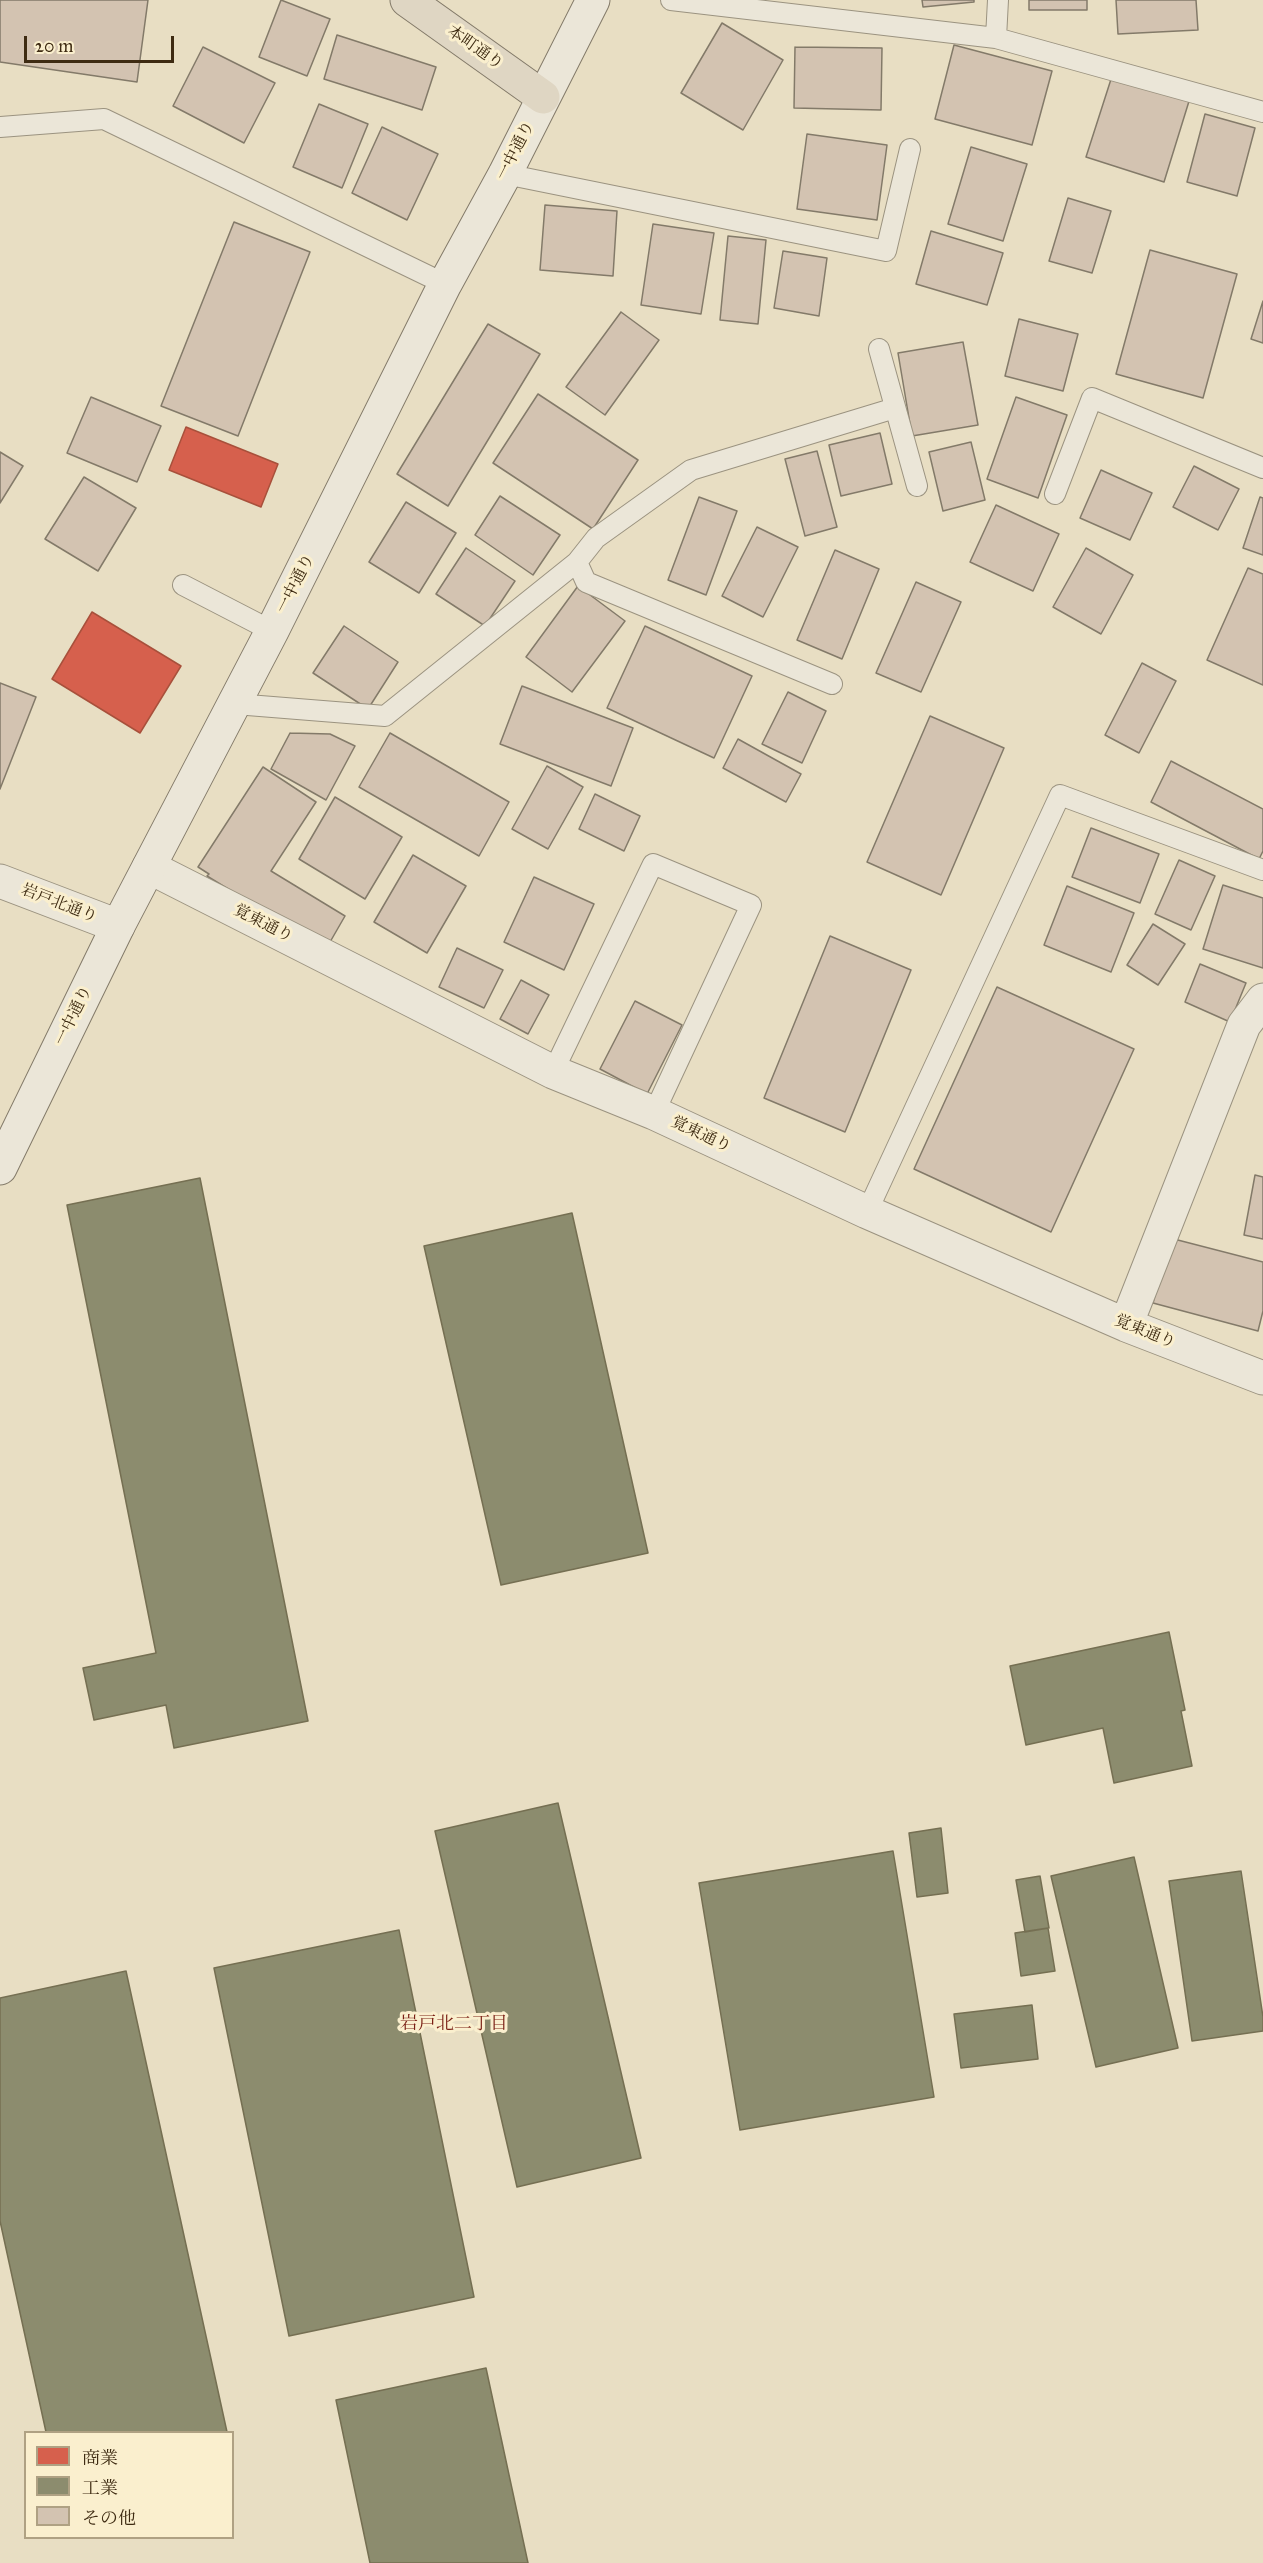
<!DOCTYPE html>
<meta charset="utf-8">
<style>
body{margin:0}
#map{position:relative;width:1263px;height:2563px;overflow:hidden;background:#e8dec3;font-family:"IM FELL Great Primer","Noto Serif JP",serif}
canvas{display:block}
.legend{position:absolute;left:24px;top:2431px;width:210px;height:108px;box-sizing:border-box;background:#faefce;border:2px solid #afa183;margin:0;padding:8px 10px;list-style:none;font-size:18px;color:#3e2b12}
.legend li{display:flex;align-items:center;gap:12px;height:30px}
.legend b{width:30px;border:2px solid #afa183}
.scale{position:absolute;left:24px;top:36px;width:150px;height:27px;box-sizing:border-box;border:3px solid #3e2b12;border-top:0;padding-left:8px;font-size:18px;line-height:21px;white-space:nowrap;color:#3e2b12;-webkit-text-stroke:4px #faefce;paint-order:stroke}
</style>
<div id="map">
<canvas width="1263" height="2563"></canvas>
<ul class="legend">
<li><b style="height:16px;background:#d6604d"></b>商業</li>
<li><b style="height:16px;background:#8c8c6e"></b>工業</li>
<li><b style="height:16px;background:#d3c3b1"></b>その他</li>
</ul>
<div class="scale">20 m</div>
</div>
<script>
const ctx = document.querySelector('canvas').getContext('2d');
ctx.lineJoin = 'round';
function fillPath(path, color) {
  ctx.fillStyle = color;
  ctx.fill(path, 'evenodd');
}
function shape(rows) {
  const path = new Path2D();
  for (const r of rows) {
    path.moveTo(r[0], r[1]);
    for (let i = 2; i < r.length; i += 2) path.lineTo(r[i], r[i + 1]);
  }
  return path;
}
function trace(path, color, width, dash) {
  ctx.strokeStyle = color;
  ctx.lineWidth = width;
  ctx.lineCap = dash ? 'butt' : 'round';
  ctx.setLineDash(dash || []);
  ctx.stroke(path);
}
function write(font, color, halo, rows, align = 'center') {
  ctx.font = font + ' "IM FELL Great Primer","Noto Serif JP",serif';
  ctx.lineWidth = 6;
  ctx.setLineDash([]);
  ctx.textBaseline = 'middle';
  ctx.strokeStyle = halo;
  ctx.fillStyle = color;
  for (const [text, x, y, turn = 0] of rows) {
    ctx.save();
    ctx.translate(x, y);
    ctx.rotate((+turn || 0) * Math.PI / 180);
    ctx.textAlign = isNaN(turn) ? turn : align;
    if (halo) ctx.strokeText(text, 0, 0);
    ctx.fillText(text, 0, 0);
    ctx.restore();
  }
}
const shops = shape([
 [186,427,278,464,261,507,169,470,186,427],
 [92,612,181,666,140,733,52,679,92,612]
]);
fillPath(shops, '#d6604d');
trace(shops, '#a8503b', 1.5);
const industry = shape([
 [200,1178,308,1721,174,1748,166,1705,94,1720,83,1668,156,1653,67,1205,200,1178],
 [572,1213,648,1553,501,1585,424,1246,572,1213],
 [1169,1632,1185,1710,1181,1711,1192,1766,1114,1783,1103,1728,1026,1745,1010,1666,1169,1632],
 [558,1803,641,2158,517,2187,435,1831,558,1803],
 [941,1828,948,1893,917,1897,909,1833,941,1828],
 [893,1851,934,2097,740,2130,699,1883,893,1851],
 [1134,1857,1178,2048,1096,2067,1051,1876,1134,1857],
 [1241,1871,1263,2017,1263,2031,1192,2041,1169,1881,1241,1871],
 [1040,1876,1049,1928,1025,1932,1016,1880,1040,1876],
 [1048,1928,1055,1971,1021,1976,1015,1933,1048,1928],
 [399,1930,474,2297,289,2336,214,1968,399,1930],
 [126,1971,227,2432,46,2432,0,2221,0,1998,126,1971],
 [1032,2005,1038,2059,961,2068,954,2014,1032,2005],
 [486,2368,528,2563,370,2563,336,2400,486,2368]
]);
fillPath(industry, '#8c8c6e');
trace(industry, '#756f52', 1.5);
const building = shape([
 [0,0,148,0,137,82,0,62,0,0],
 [281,0,330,19,307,76,259,57,281,0],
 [922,0,974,0,974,2,923,7,922,0],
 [1029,0,1087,0,1087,10,1029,10,1029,0],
 [1116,0,1196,0,1198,30,1118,34,1116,0],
 [722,23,783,60,743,130,681,93,722,23],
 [337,35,436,67,422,110,324,79,337,35],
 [954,45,1052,71,1032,145,935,119,954,45],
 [203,47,275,83,244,143,173,106,203,47],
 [795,47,882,48,881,110,794,108,795,47],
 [1113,73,1190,98,1164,182,1086,157,1113,73],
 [319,104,368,124,342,188,293,167,319,104],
 [1205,114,1255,128,1237,196,1187,182,1205,114],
 [382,127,438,154,407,220,352,193,382,127],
 [807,134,887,145,877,220,797,209,807,134],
 [971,147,1027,164,1003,241,948,224,971,147],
 [1068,198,1111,211,1092,273,1049,261,1068,198],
 [545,205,617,211,613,276,540,270,545,205],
 [234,222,310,252,238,436,161,406,234,222],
 [653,224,714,233,701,314,641,305,653,224],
 [931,231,1003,253,987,305,916,284,931,231],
 [728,236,766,240,758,324,720,320,728,236],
 [1150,250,1237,274,1203,398,1116,374,1150,250],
 [783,251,827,258,819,316,774,308,783,251],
 [1263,301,1263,343,1251,339,1263,301],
 [621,312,659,340,605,415,566,387,621,312],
 [1019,319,1078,334,1063,391,1005,376,1019,319],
 [488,324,540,354,448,506,397,474,488,324],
 [963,342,978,425,912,436,898,353,963,342],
 [538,394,638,460,593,529,493,463,538,394],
 [91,397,161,426,137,482,67,453,91,397],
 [1016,397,1067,415,1038,498,987,479,1016,397],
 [880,433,892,484,841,496,829,445,880,433],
 [971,442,985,500,943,511,929,452,971,442],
 [817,451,837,527,805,536,785,459,817,451],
 [0,452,23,466,0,503,0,452],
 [1194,466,1239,489,1218,530,1173,507,1194,466],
 [1101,470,1152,493,1130,540,1080,518,1101,470],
 [84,477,136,508,98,571,45,539,84,477],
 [500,496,560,535,533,575,475,535,500,496],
 [699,497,737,511,706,595,668,580,699,497],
 [1260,497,1263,498,1263,555,1243,548,1260,497],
 [406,502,456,533,419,593,369,562,406,502],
 [996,505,1059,534,1033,591,970,562,996,505],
 [757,527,798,547,763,617,722,596,757,527],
 [466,548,515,581,485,626,436,594,466,548],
 [1086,548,1133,575,1101,634,1053,607,1086,548],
 [835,550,879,569,842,659,797,640,835,550],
 [1248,568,1263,574,1263,685,1207,660,1248,568],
 [916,582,961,602,921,692,876,673,916,582],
 [578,586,625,621,572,692,526,657,578,586],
 [344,626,398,662,368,709,313,673,344,626],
 [645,626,752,676,714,758,607,708,645,626],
 [1142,663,1176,681,1139,753,1105,735,1142,663],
 [0,683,36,697,0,789,0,683],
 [522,686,633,728,611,786,500,744,522,686],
 [788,692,826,711,802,763,762,744,788,692],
 [930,716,1004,748,941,895,867,862,930,716],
 [290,733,330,734,355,746,326,800,271,769,290,733],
 [390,733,509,802,479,856,359,787,390,733],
 [738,739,801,774,786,802,723,768,738,739],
 [1171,761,1263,809,1263,851,1259,859,1151,802,1171,761],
 [547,766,583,787,548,849,512,829,547,766],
 [263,767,316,802,271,871,345,916,326,949,207,876,209,874,198,867,263,767],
 [595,794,640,816,624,851,579,829,595,794],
 [335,797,402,837,365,899,299,859,335,797],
 [1091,828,1159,854,1140,903,1072,877,1091,828],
 [413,855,466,886,427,953,374,922,413,855],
 [1179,860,1215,876,1191,930,1155,914,1179,860],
 [534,877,594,904,564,970,504,942,534,877],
 [1223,885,1263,898,1263,968,1203,949,1223,885],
 [1067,886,1134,913,1111,972,1044,945,1067,886],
 [1153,924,1185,944,1158,985,1127,965,1153,924],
 [830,936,911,970,845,1132,764,1098,830,936],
 [457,948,503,970,484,1008,439,987,457,948],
 [1200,964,1246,983,1230,1022,1185,1002,1200,964],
 [521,980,549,995,528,1034,500,1019,521,980],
 [997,987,1134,1049,1051,1232,914,1169,997,987],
 [635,1001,682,1025,647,1094,600,1069,635,1001],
 [1255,1175,1263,1177,1263,1239,1244,1235,1255,1175],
 [1170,1238,1263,1262,1263,1311,1258,1331,1153,1303,1170,1238]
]);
fillPath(building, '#d3c3b1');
trace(building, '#837a69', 1.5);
const lane = shape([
 [671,0,996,38,1263,112],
 [996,38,998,0],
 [0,127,104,119,445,284],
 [505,174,886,251,910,149],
 [879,349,917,486],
 [1055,494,1092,398,1263,468],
 [577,562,586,582,832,684],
 [183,585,272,631],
 [235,704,385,716,577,562,596,538,691,470,895,408],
 [553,1072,653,864,751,905,654,1113],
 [867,1212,1060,795,1263,870]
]);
const street = shape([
 [149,867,553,1072,654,1113,867,1212,1126,1325,1263,1378],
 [0,881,118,926],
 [1126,1325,1244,1025,1263,1000]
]);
const secondary = shape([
 [0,1168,118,926,272,631,445,284,505,174,593,0]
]);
const primary = shape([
 [407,0,543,97]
]);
trace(lane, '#9b9380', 22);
trace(street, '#9b9380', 35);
trace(secondary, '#837a69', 35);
trace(primary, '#837a69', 35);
trace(lane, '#ebe6d8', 20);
trace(street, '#ebe6d8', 33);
trace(secondary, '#ebe6d8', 33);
trace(primary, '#dfd6c3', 33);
write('16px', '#3e2b12', '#faefce', [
 ["本町通り",475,48,35],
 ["一中通り",516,151,-63],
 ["一中通り",296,584,-63],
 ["岩戸北通り",59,904,21],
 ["覚東通り",263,924,27],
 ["一中通り",74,1016,-64],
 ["覚東通り",701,1135,25],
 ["覚東通り",1145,1332,22]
]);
write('18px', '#7a1f14', '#faefce', [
 ["岩戸北二丁目",454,2025]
]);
</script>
